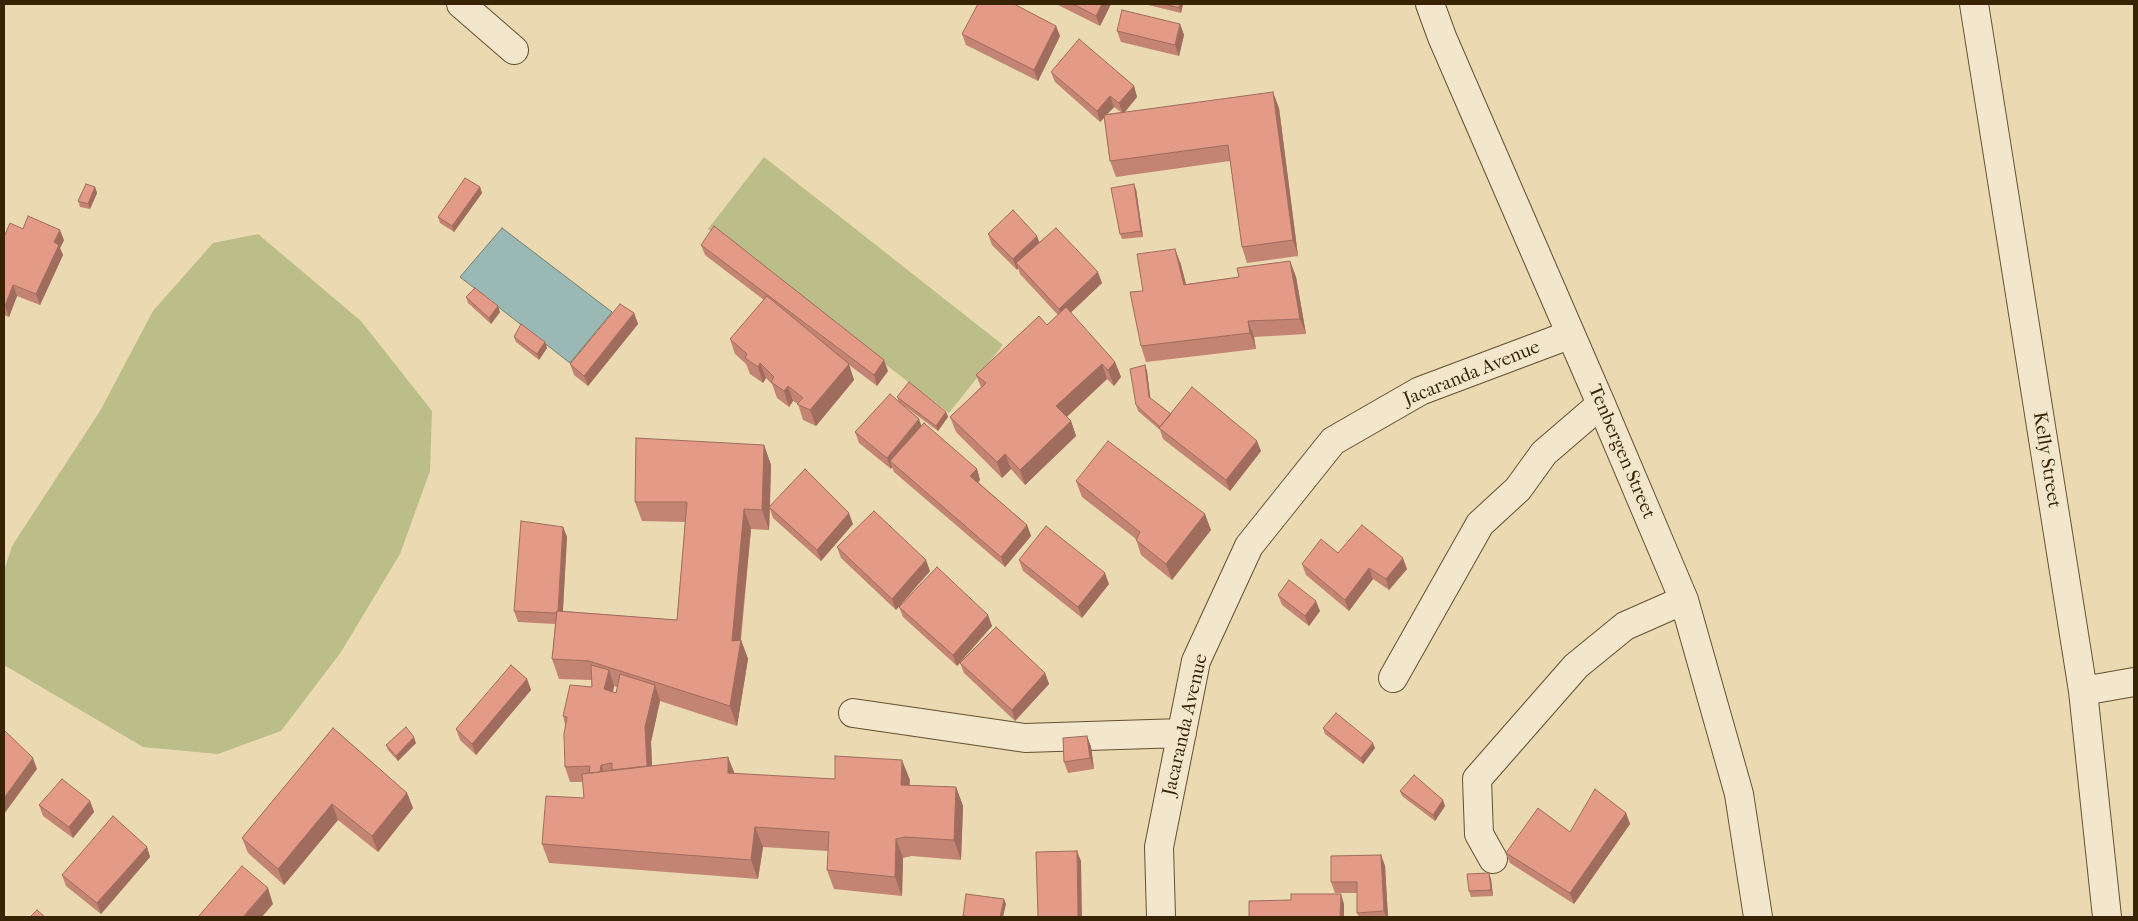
<!DOCTYPE html>
<style>
body{margin:0}
#map{position:relative;width:2138px;height:921px;overflow:hidden;background:#ebd9b2;font-family:"IM FELL French Canon",serif}
canvas{display:block}
.frame{position:absolute;inset:0;border:5px solid #392305;pointer-events:none}
</style>
<div id="map">
<canvas width="2138" height="921"></canvas>
<div class="frame"></div>
</div>
<script>
const ctx = document.querySelector('canvas').getContext('2d');
ctx.lineJoin = 'round';
function fillPath(path, color) {
  ctx.fillStyle = color;
  ctx.fill(path, 'evenodd');
}
function shape(rows) {
  const path = new Path2D();
  for (const r of rows) {
    path.moveTo(r[0], r[1]);
    for (let i = 2; i < r.length; i += 2) path.lineTo(r[i], r[i + 1]);
  }
  return path;
}
function trace(path, color, width, dash) {
  ctx.strokeStyle = color;
  ctx.lineWidth = width;
  ctx.lineCap = dash ? 'butt' : 'round';
  ctx.setLineDash(dash || []);
  ctx.stroke(path);
}
function write(font, color, halo, rows, align = 'center') {
  ctx.font = font + ' "IM FELL French Canon",serif';
  ctx.lineWidth = 5;
  ctx.setLineDash([]);
  ctx.textBaseline = 'middle';
  ctx.strokeStyle = halo;
  ctx.fillStyle = color;
  for (const [text, x, y, turn = 0] of rows) {
    ctx.save();
    ctx.translate(x, y);
    ctx.rotate((+turn || 0) * Math.PI / 180);
    ctx.textAlign = isNaN(turn) ? turn : align;
    if (halo) ctx.strokeText(text, 0, 0);
    ctx.fillText(text, 0, 0);
    ctx.restore();
  }
}
fillPath(shape([
 [764,157,1003,345,949,413,708,229],
 [258,234,361,321,432,411,430,471,400,554,341,652,281,731,218,754,143,747,4,665,4,571,12,546,100,411,153,311,213,243]
]), '#bbbe89');
const water = shape([
 [502,228,612,312,570,363,460,277,502,228]
]);
fillPath(water, '#9bb9b4');
trace(water, '#747d6e', 1);
const minor = shape([
 [461,4,514,50],
 [1430,4,1442,37,1601,404,1684,600,1739,794,1758,917],
 [1974,4,2083,691,2107,917],
 [1393,678,1480,524,1518,489,1544,453,1601,404],
 [2083,691,2134,682],
 [853,713,1025,738,1182,733],
 [1493,859,1479,834,1477,779,1576,666,1625,626,1684,600],
 [1161,917,1159,847,1196,661,1249,546,1333,441,1420,391,1569,335]
]);
trace(minor, '#665030', 30);
trace(minor, '#f2e6cd', 28);
fillPath(shape([
 [1056,4,1111,4,1100,26],
 [1144,4,1183,4,1181,13],
 [1180,24,1184,35,1179,56,1121,42,1117,31],
 [1056,26,1060,36,1038,81,966,45,962,34],
 [1051,72,1134,86,1137,97,1125,112,1279,108,1298,256,1247,263,1242,247,1230,161,1116,177,1110,161,1104,118,1100,122,1055,82],
 [1114,107,1121,112,1107,114],
 [95,187,97,193,90,209,80,207,78,201],
 [480,187,482,193,454,232,440,223,438,217],
 [1136,189,1143,237,1122,239,1120,234],
 [23,229,64,240,60,248,63,255,40,305,17,296,9,317,4,315,4,237],
 [988,234,1039,243,1102,283,1070,313,1115,362,1121,377,1114,386,1107,379,1067,417,1071,421,1076,436,1025,485,1011,469,1002,478,956,432,950,417,981,387,976,375,1047,325,1058,315,1020,274,1018,268,1017,270,992,245],
 [701,245,888,371,877,386,848,364,854,380,816,426,803,420,798,404,793,401,789,407,777,398,772,384,766,378,763,383,750,374,746,364,735,354,730,339,764,300,705,255],
 [1175,249,1181,265,1186,284,1239,277,1290,261,1296,277,1306,334,1254,337,1256,349,1146,362,1141,346,1143,291],
 [466,297,500,312,491,324,468,303],
 [634,313,638,324,588,386,574,375,570,364],
 [514,337,545,342,547,348,539,360,516,342],
 [1145,365,1147,371,1150,398,1171,414,1261,451,1230,491,1163,439,1160,430,1138,411,1136,405],
 [897,397,946,412,948,417,938,431,899,402],
 [921,425,977,469,980,480,978,482,1027,525,1031,536,1005,567,894,472,892,467,891,469,859,443,855,432],
 [764,445,771,465,770,507,853,524,821,561,773,518,770,509,769,530,751,529,741,640,748,659,737,726,660,701,651,742,652,766,728,757,734,774,835,779,910,780,909,785,956,787,963,806,961,860,912,856,903,858,902,896,834,889,827,870,828,851,763,847,758,879,549,863,542,844,584,798,583,782,570,782,565,767,565,724,563,716,592,687,591,680,559,679,552,659,555,624,518,622,514,611,563,527,567,537,563,611,677,620,685,522,642,521,635,502],
 [614,686,617,687,616,693,613,692],
 [1076,481,1211,530,1172,580,1141,555,1136,539,1082,497],
 [837,547,930,571,896,610,841,558],
 [1338,553,1407,569,1389,590,1373,579,1349,611,1306,575,1302,564],
 [1019,560,1109,584,1082,618,1023,571],
 [1278,595,1320,611,1309,626,1282,605],
 [899,607,988,615,992,626,960,662,1045,673,1049,684,1015,721,964,673,960,663,957,666,903,617],
 [527,679,531,690,476,755,460,740,456,729],
 [333,728,407,793,413,808,378,852,338,820,284,885,248,853,242,838],
 [1323,728,1375,748,1363,764,1325,734],
 [1087,736,1091,747,1094,769,1068,773,1064,762],
 [416,743,398,761,388,750,386,745],
 [1400,791,1445,806,1435,821,1402,796],
 [90,801,94,812,73,838,43,816,39,805],
 [1626,813,1630,824,1574,904,1510,863,1506,853],
 [147,847,150,857,101,914,66,886,62,875],
 [1381,855,1385,866,1388,917,1359,917,1357,913,1357,893,1335,893,1331,882],
 [1491,879,1493,896,1471,897,1469,891]
]), '#c38473');
fillPath(shape([
 [1102,4,1111,4,1100,26,1096,16],
 [1180,4,1183,4,1181,13,1179,8],
 [1180,24,1184,35,1179,56,1175,45],
 [1056,26,1060,36,1038,81,1034,70],
 [1134,86,1137,97,1123,114,1119,103],
 [1273,92,1279,108,1298,256,1293,240],
 [1110,96,1114,107,1100,122,1097,111],
 [1134,184,1136,189,1143,237,1141,231],
 [95,187,97,193,90,209,88,204],
 [480,187,482,193,454,232,452,226],
 [60,230,64,240,60,248,63,255,40,305,36,294,54,242],
 [1037,236,1041,247,1016,263,1018,268,1017,270,1013,259],
 [1175,249,1181,265,1190,300,1184,285],
 [1290,261,1296,277,1306,334,1300,319],
 [1098,272,1102,283,1063,320,1059,309],
 [13,285,17,296,9,317,5,306],
 [498,306,500,312,491,324,489,318],
 [634,313,638,324,588,386,584,376],
 [1248,321,1254,337,1256,349,1250,333],
 [545,342,547,348,539,360,537,354],
 [884,360,888,371,877,386,874,375],
 [1115,362,1121,377,1114,386,1108,370],
 [760,363,766,378,763,383,758,367],
 [849,364,854,380,816,426,810,410],
 [1102,364,1107,379,1062,421,1056,406],
 [1145,365,1147,371,1151,403,1149,397],
 [788,386,793,401,789,407,784,391],
 [946,412,948,417,938,431,936,426],
 [919,419,923,430,890,461,892,467,891,469,887,458],
 [1071,421,1076,436,1025,485,1020,470],
 [1257,441,1261,451,1230,491,1226,480],
 [764,445,771,465,769,530,762,510],
 [1005,454,1011,469,1002,478,997,462],
 [977,469,980,480,974,487,970,476],
 [744,509,751,529,740,641,741,640,748,659,737,726,730,706,732,641],
 [849,513,853,524,821,561,817,550],
 [1205,514,1211,530,1172,580,1166,564],
 [1027,525,1031,536,1005,567,1001,557],
 [563,527,567,537,562,624,558,613],
 [1403,558,1407,569,1389,590,1386,579],
 [926,560,930,571,896,610,892,599],
 [1369,568,1373,579,1349,611,1345,600],
 [1105,573,1109,584,1082,618,1078,607],
 [1316,601,1320,611,1309,626,1305,616],
 [988,615,992,626,957,666,953,655],
 [609,670,614,686,610,705,604,689],
 [1045,673,1049,684,1015,721,1012,710],
 [527,679,531,690,476,755,472,744],
 [655,685,660,701,651,742,653,786,647,770,645,727],
 [1087,736,1091,747,1094,769,1090,758],
 [414,737,416,743,398,761,396,756],
 [1373,743,1375,748,1363,764,1361,758],
 [728,757,736,777,728,773],
 [33,758,37,769,4,814,4,798],
 [902,760,910,780,908,804,901,785],
 [601,765,607,780,599,776],
 [956,787,963,806,961,860,954,840],
 [407,793,413,808,378,852,372,836],
 [1443,800,1445,806,1435,821,1433,815],
 [90,801,94,812,73,838,69,827],
 [332,804,338,820,284,885,278,869],
 [1626,813,1630,824,1574,904,1570,893],
 [755,827,763,847,758,879,751,860],
 [896,839,903,858,902,896,895,877],
 [147,847,150,857,101,914,97,903],
 [1077,851,1081,861,1082,917,1078,917],
 [1381,855,1385,866,1388,917,1386,917,1384,911],
 [1489,873,1491,879,1493,896,1491,890],
 [268,888,273,904,262,917,243,917],
 [1341,894,1344,904,1344,917,1340,917],
 [1004,899,1006,904,1003,917,1000,917]
]), '#9f6c5e');
const building = shape([
 [978,4,1014,4,1056,26,1034,70,962,34,978,4],
 [1073,4,1102,4,1096,16,1073,4],
 [1164,4,1180,4,1179,8,1164,4],
 [1122,10,1180,24,1175,45,1117,31,1122,10],
 [1079,39,1134,86,1119,103,1110,96,1097,111,1051,72,1079,39],
 [1273,92,1293,240,1242,247,1228,145,1110,161,1104,115,1273,92],
 [465,178,480,187,452,226,438,217,465,178],
 [86,184,95,187,88,204,78,201,86,184],
 [1134,184,1141,231,1120,234,1111,188,1134,184],
 [1013,210,1037,236,1013,259,988,234,1013,210],
 [28,216,60,230,54,242,59,245,36,294,13,285,5,306,4,306,4,237,10,223,23,229,28,216],
 [714,226,884,360,874,375,701,245,714,226],
 [1056,228,1098,272,1059,309,1016,263,1056,228],
 [1175,249,1184,285,1239,277,1237,268,1290,261,1300,319,1248,321,1250,333,1141,346,1130,292,1143,291,1137,254,1175,249],
 [475,288,498,306,489,318,466,297,475,288],
 [767,296,849,364,810,410,797,404,803,398,788,386,784,391,771,382,774,377,760,363,758,367,745,358,747,354,730,339,767,296],
 [620,304,634,313,584,376,570,364,620,304],
 [1066,307,1115,362,1108,370,1102,364,1056,406,1071,421,1020,470,1005,454,997,462,950,417,986,383,976,375,1039,316,1047,325,1066,307],
 [521,324,545,342,537,354,514,337,521,324],
 [1145,365,1149,397,1171,414,1160,427,1136,405,1130,369,1145,365],
 [909,382,946,412,936,426,897,397,909,382],
 [1192,387,1257,441,1226,480,1159,428,1192,387],
 [890,394,919,419,887,458,855,432,890,394],
 [924,423,977,469,970,476,1027,525,1001,557,890,461,924,423],
 [636,438,764,445,762,510,744,509,732,641,741,640,730,706,589,661,552,659,557,611,677,620,687,502,635,502,636,438],
 [1108,441,1205,514,1166,564,1136,540,1140,532,1076,481,1108,441],
 [805,469,849,513,817,550,769,507,805,469],
 [874,511,926,560,892,599,837,547,874,511],
 [521,521,563,527,558,611,557,611,556,613,514,611,521,521],
 [1362,525,1403,558,1386,579,1369,568,1345,600,1302,564,1321,539,1338,553,1362,525],
 [1046,526,1105,573,1078,607,1019,560,1046,526],
 [937,567,988,615,953,655,899,607,937,567],
 [1289,580,1316,601,1305,616,1278,595,1289,580],
 [996,627,1045,673,1012,710,960,663,996,627],
 [511,665,527,679,472,744,456,729,511,665],
 [591,665,609,670,604,689,616,693,620,674,655,685,645,727,647,766,612,770,612,763,601,765,600,772,589,773,590,766,565,767,564,734,567,717,563,716,570,685,592,687,591,665],
 [1336,713,1373,743,1361,758,1323,728,1336,713],
 [406,727,414,737,396,756,386,745,406,727],
 [333,728,407,793,372,836,332,804,278,869,242,838,333,728],
 [4,730,33,758,4,798,4,730],
 [1087,736,1090,758,1064,762,1063,738,1087,736],
 [835,756,902,760,901,785,956,787,954,840,905,837,896,839,895,877,827,870,829,832,755,827,751,860,542,844,546,796,584,798,582,774,728,757,728,773,835,779,835,756],
 [1414,775,1443,800,1433,815,1400,791,1414,775],
 [62,779,90,801,69,827,39,805,62,779],
 [1595,789,1626,813,1570,893,1506,853,1538,808,1570,832,1595,789],
 [113,816,147,847,97,903,62,875,113,816],
 [1077,851,1078,917,1038,917,1036,852,1077,851],
 [1381,855,1384,911,1357,913,1357,882,1331,882,1331,856,1381,855],
 [242,866,268,888,243,917,198,917,242,866],
 [1489,873,1491,890,1469,891,1467,874,1489,873],
 [966,894,1004,899,1000,917,971,917,963,916,966,894],
 [1291,894,1341,894,1340,917,1249,917,1249,901,1291,900,1291,894],
 [37,910,45,917,30,917,37,910]
]);
fillPath(building, '#e39a86');
trace(building, '#9f6c5e', 1);
write('19px', '#392305', '#f2e6cd', [
 ["Jacaranda Avenue",1472,374,-22],
 ["Tenbergen Street",1621,452,67],
 ["Kelly Street",2046,460,81],
 ["Jacaranda Avenue",1186,725,-77]
]);
</script>
